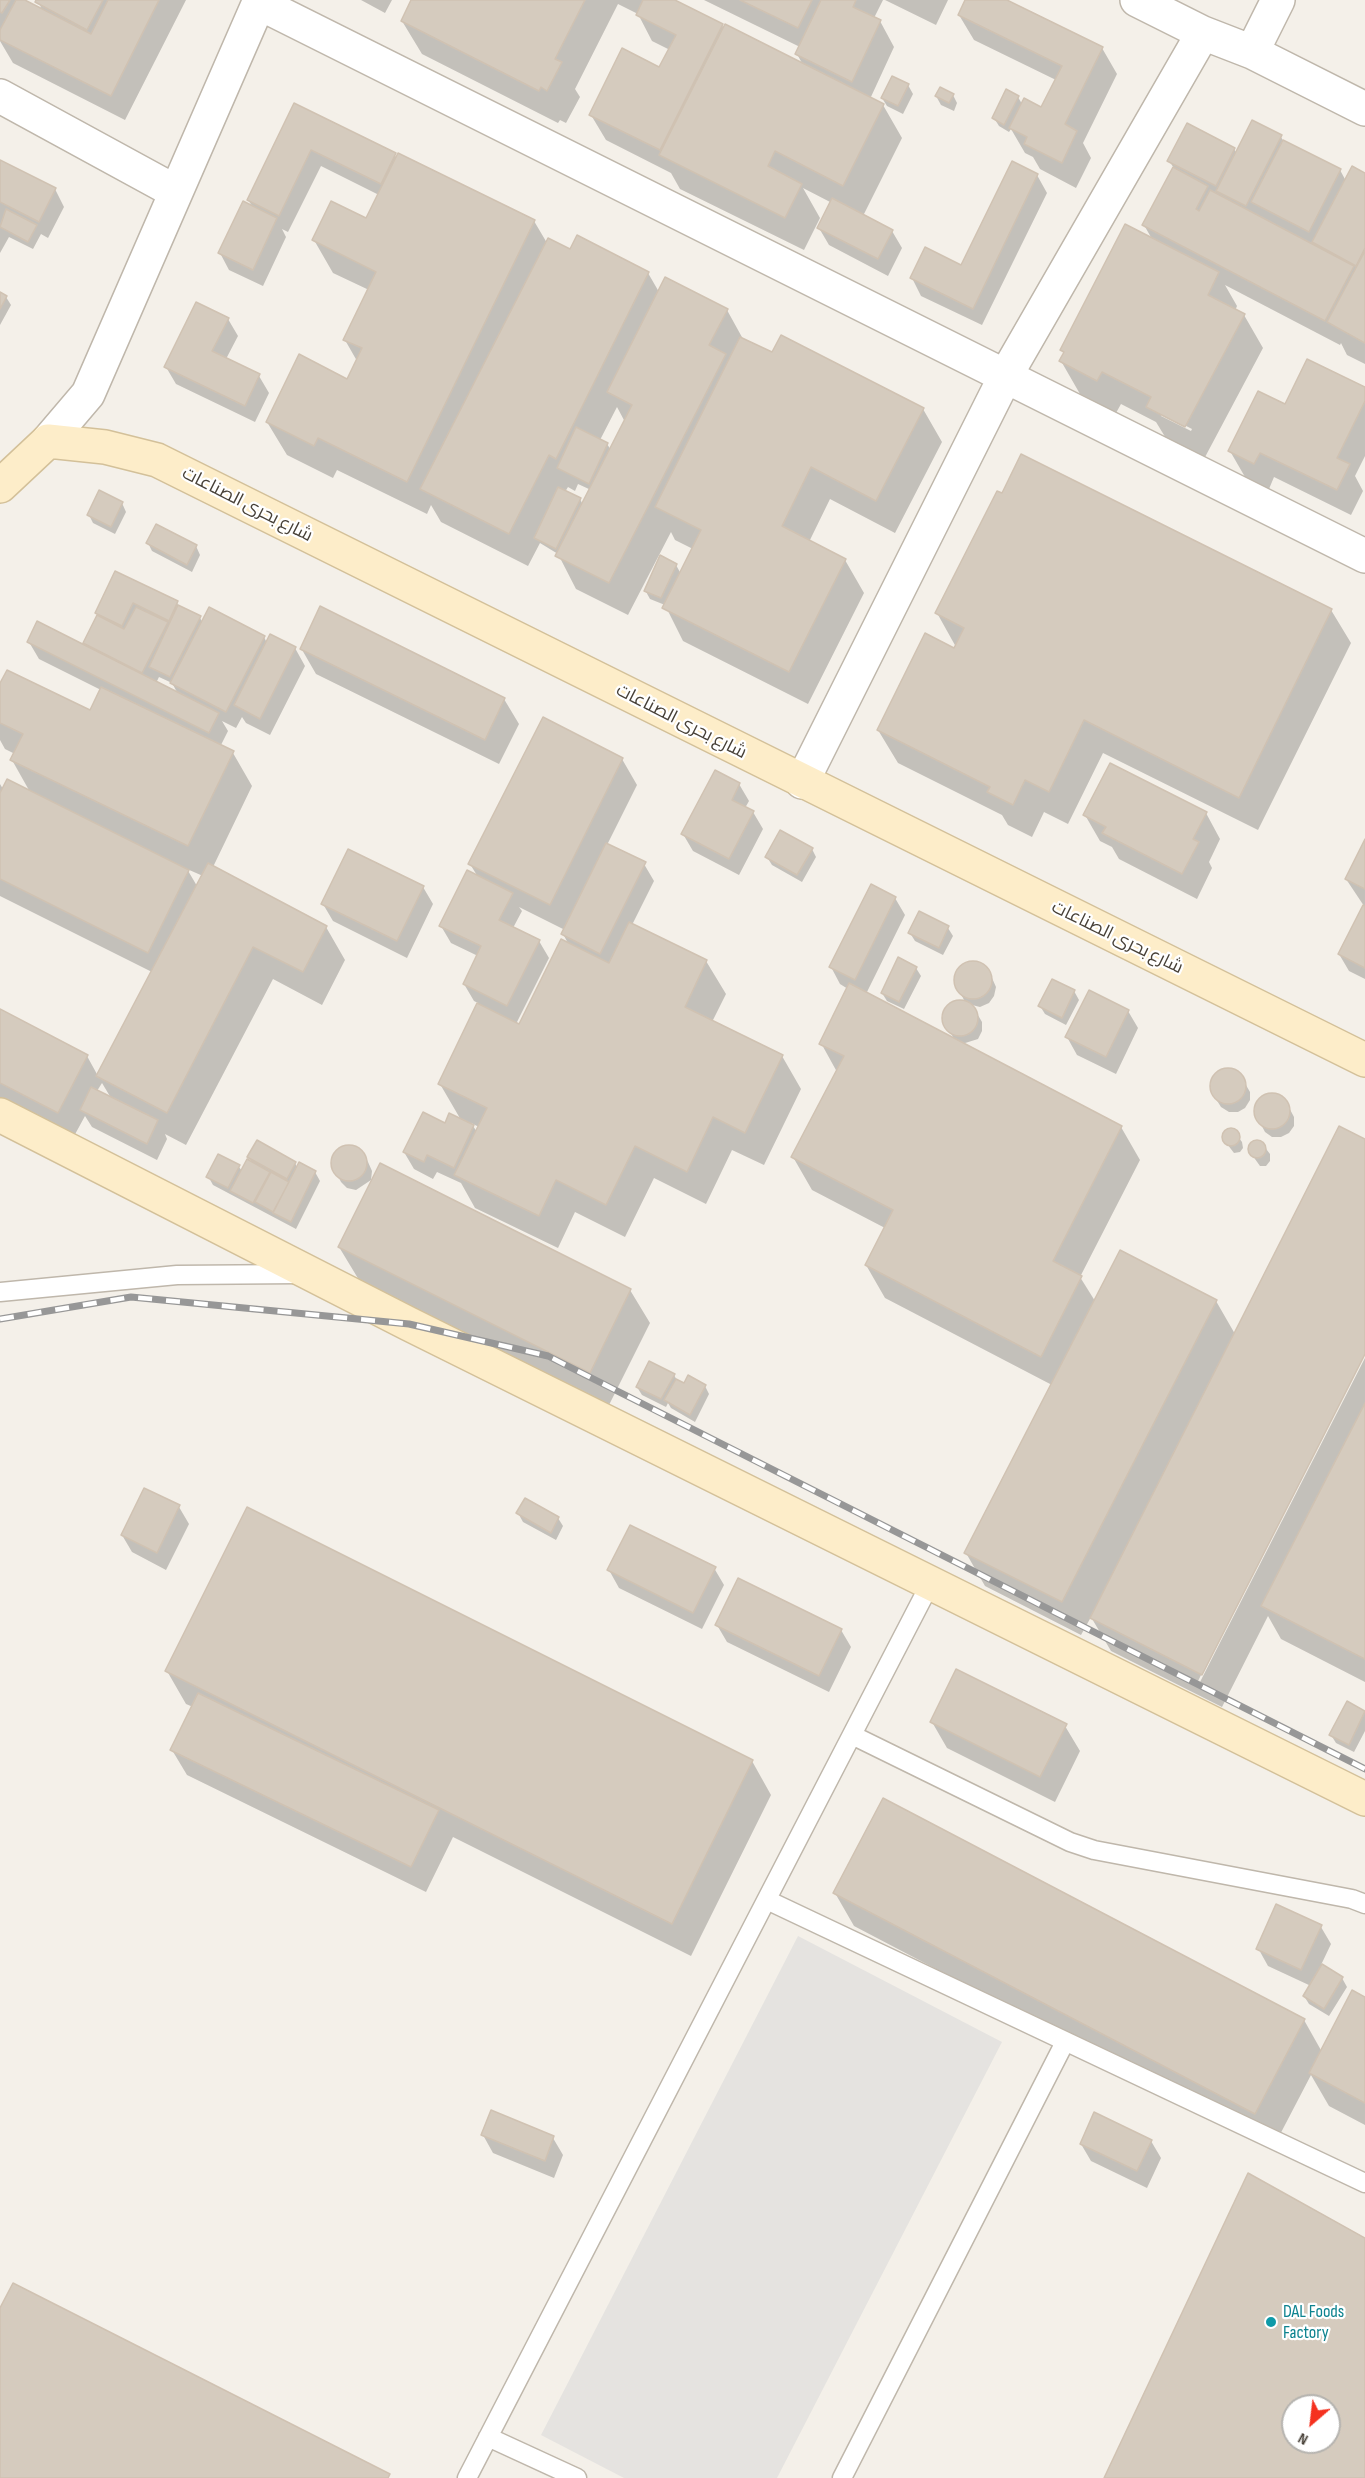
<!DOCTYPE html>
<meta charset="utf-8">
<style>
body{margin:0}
#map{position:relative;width:1365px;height:2478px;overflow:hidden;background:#f4f0e9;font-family:"Sofia Sans Condensed",sans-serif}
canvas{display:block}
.north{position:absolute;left:1281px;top:2394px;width:60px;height:60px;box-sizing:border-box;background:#fff;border:2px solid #b5b3af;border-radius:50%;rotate:208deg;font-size:16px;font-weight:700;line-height:24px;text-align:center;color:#474037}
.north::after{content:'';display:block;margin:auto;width:21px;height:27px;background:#f5311f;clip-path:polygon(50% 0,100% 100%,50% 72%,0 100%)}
</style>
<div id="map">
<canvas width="1365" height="2478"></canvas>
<div class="north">N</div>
</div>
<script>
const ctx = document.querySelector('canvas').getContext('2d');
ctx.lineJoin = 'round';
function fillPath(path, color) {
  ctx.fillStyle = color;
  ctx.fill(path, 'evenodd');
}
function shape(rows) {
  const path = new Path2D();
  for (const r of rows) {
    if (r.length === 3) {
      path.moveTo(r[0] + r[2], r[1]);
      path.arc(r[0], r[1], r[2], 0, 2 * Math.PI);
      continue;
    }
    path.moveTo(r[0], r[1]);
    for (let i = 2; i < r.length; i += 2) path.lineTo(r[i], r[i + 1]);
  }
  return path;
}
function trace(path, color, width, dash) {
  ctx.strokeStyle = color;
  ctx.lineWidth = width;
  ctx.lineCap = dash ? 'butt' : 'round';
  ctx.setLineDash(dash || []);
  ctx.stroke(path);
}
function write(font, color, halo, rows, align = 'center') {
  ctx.font = font + ' "Sofia Sans Condensed",Cairo,sans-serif';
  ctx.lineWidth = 4.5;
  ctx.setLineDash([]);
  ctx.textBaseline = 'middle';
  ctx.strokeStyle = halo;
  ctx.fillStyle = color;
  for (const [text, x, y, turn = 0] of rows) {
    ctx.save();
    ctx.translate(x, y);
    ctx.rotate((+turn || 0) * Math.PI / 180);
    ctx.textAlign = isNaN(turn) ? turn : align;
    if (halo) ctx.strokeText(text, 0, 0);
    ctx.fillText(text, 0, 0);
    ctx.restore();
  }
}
fillPath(shape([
 [798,1936,1002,2042,777,2478,624,2478,541,2435]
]), '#e5e3e0');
fillPath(shape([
 [0,0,21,0,42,10,38,0,186,0,125,120,13,63,0,41],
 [361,0,392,0,385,13],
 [413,0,672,0,722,25,724,29,803,65,797,54,800,47,704,0,883,0,874,18,880,21,894,47,870,99,883,105,902,138,863,216,892,231,902,248,888,276,829,245,819,228,832,203,803,188,820,218,804,250,680,189,671,173,606,140,591,115,660,69,670,50,652,41,638,14,618,4,575,89,580,97,566,123,560,120,558,123,422,54,402,21],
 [885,0,948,0,936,25],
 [967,0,1004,0,1102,48,1117,74,1083,143,1091,158,1076,188,1040,169,1033,157,1025,153,1011,129,1009,132,999,126,994,118,1018,97,1022,104,1042,110,1056,80,974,40,959,15],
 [908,85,913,94,903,114,887,106,882,98],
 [953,95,957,103,954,111,941,105,936,96],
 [294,105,395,155,397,159,534,221,547,243,648,273,659,292,727,310,743,339,773,354,923,409,942,442,895,533,830,499,809,542,845,560,864,593,808,704,683,641,665,605,650,599,645,590,676,565,681,574,693,549,675,540,671,532,628,615,576,589,558,554,540,543,528,566,441,522,431,505,427,514,337,470,333,478,287,455,267,422,348,381,357,361,345,340,369,290,333,273,314,240,367,220,379,195,321,166,288,232,282,229,286,237,263,286,229,270,220,253,253,207,248,200],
 [617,407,625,422,611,450,607,444,600,440],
 [578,484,591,490,583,505,580,499,565,492,568,487,575,491],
 [1281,137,1284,142,1340,170,1346,181,1365,175,1365,364,1347,355,1341,343,1340,345,1225,285,1237,306,1235,311,1244,315,1263,348,1204,459,1167,440,1156,422,1121,404,1116,413,1080,394,1061,361,1064,355,1062,350,1152,239,1144,225,1174,168,1169,161,1234,149,1237,154],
 [1161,413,1192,429,1191,431,1161,416],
 [0,162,55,189,64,207,48,238,41,234,33,249,9,237,0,253],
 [1013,163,1037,175,1047,193,982,325,921,296,912,278,962,267],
 [0,294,6,297,11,305,0,325],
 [228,319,238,336,226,359,259,376,269,393,255,422,176,384,166,367],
 [1365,389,1365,456,1355,476,1363,491,1351,515,1274,477,1269,489,1245,477,1230,451,1285,406],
 [122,503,126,512,115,534,93,523,89,515],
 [148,543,196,546,200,555,192,572,152,551],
 [116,573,177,602,179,608,200,618,203,623,264,637,267,643,295,648,305,666,270,735,246,723,242,717,236,728,222,721,228,731,220,747,233,753,252,786,213,867,326,927,345,960,322,1005,273,979,186,1145,165,1134,167,1139,157,1160,92,1127,85,1116,73,1138,0,1100,0,1011,87,1056,98,1076,152,972,0,896,0,784,3,789,30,792,12,760,15,754,5,749,0,740,0,687,90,712,101,690,39,659,29,642,83,646],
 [159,677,172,683,178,694,156,683],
 [187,869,203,876,197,886],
 [102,1083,111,1098,97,1091],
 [1331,610,1351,643,1258,830,1103,753,1068,824,1044,812,1032,837,1008,825,1002,815,898,763,878,730,954,650,956,647,937,613],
 [301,648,504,699,519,724,499,764,316,674],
 [622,759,637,785,607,845,644,864,654,881,632,925,706,961,726,994,712,1022,782,1056,801,1089,764,1165,732,1150,706,1204,654,1178,625,1237,575,1212,558,1248,475,1208,461,1183,437,1172,433,1179,414,1169,404,1152,445,1125,461,1120,440,1084,478,1003,474,1001,464,984,478,956,451,943,441,926,478,877,470,864],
 [519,907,565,930,563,934,569,945,520,1026,516,1024,549,958,539,941,513,928,522,911],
 [471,1123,479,1127,477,1132],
 [739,784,749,801,745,808,753,812,763,829,739,875,693,851,683,834],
 [1206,813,1220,839,1209,862,1212,868,1197,899,1119,859,1112,847,1100,841,1085,815],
 [1365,843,1365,979,1349,971,1339,954,1364,906,1346,879],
 [812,849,816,857,802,882,772,865,767,857],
 [423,887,433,904,407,958,333,921,323,904],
 [895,898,905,915,866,994,955,1040,944,1023,943,1015,955,1002,965,1002,955,982,956,973,962,966,980,963,992,978,996,987,994,996,989,1003,980,1007,972,1005,982,1022,982,1031,978,1039,962,1044,1121,1127,1140,1160,1080,1277,1095,1301,1120,1252,1216,1301,1235,1334,1365,1140,1365,1351,1198,1681,1200,1682,1365,1358,1365,1682,1281,1639,1268,1616,1222,1707,1111,1651,1091,1617,1081,1635,985,1586,966,1553,1052,1385,885,1298,866,1265,885,1228,812,1190,793,1157,837,1072,821,1043,848,989,840,984,831,967],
 [920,913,948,928,953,936,943,955,915,941,910,933],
 [916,968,921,976,904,1009,887,1001,882,993],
 [1074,991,1079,1000,1066,1025,1045,1014,1040,1006],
 [1128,1011,1138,1028,1116,1074,1077,1055,1067,1037],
 [1224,1070,1240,1075,1250,1092,1250,1100,1245,1108,1238,1112,1229,1112,1221,1107,1216,1099,1212,1081,1216,1075],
 [1269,1094,1278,1095,1285,1100,1294,1117,1294,1126,1289,1133,1281,1137,1272,1137,1265,1132,1256,1115,1261,1098],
 [1227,1130,1233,1130,1242,1142,1243,1148,1240,1152,1234,1153,1224,1140,1223,1134],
 [1254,1141,1260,1141,1270,1154,1270,1161,1266,1166,1260,1166,1250,1152,1249,1146],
 [348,1146,357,1148,364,1153,372,1171,371,1180,356,1190,347,1188,341,1182,332,1164,334,1155],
 [219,1156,239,1167,242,1171,253,1164,249,1157,295,1163,297,1167,315,1172,320,1181,296,1229,213,1185,208,1176],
 [339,1247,630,1290,650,1323,609,1405,359,1280],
 [674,1375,678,1382,705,1386,709,1394,695,1422,671,1408,668,1403,666,1407,642,1395,637,1387],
 [179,1507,189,1524,166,1570,132,1552,122,1535],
 [518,1513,558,1518,563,1526,556,1540,523,1522],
 [714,1568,724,1585,702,1629,619,1588,609,1570],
 [717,1625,841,1630,851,1647,829,1692,727,1642],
 [167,1671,752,1761,771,1795,691,1956,453,1837,426,1892,187,1775,172,1750,193,1707,186,1704],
 [1347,1703,1365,1712,1365,1731,1354,1752,1336,1743,1331,1735],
 [932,1722,1065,1726,1080,1751,1055,1802,947,1748],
 [835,1893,1304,2020,1322,2052,1365,1998,1365,2125,1329,2106,1311,2075,1274,2146,854,1926],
 [1321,1927,1331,1944,1321,1965,1342,1978,1347,1987,1329,2016,1309,2004,1304,1996,1311,1986,1268,1966,1258,1948],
 [483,2135,553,2138,563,2155,554,2178,493,2153],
 [1151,2141,1161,2158,1147,2188,1091,2161,1081,2144]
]), '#0003');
const building = shape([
 [0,0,10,0,2,13,0,12,0,0],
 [16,0,25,0,91,34,108,0,159,0,111,96,0,40,0,30,16,0],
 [36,0,103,0,87,30,35,2,36,0],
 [411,0,585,0,555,59,562,62,547,91,541,87,539,91,401,21,411,0],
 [643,0,675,0,723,24,660,150,589,115,622,48,659,67,676,35,636,15,643,0],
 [740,0,812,0,798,28,740,0],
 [821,0,856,0,853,7,881,20,852,82,795,54,821,0],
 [965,0,1007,0,1103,47,1065,124,1077,131,1062,163,1024,144,1027,137,1009,128,1024,98,1041,107,1062,66,958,15,965,0],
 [725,24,884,104,843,186,775,151,768,166,802,184,785,218,659,155,725,24],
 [892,76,909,84,898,106,881,98,892,76],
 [940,87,954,94,949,103,935,96,940,87],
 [1006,89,1019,96,1004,125,992,118,1006,89],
 [294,103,396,153,381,184,311,150,279,216,247,200,294,103],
 [1252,120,1282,135,1246,206,1216,191,1252,120],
 [1187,123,1235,148,1216,186,1167,161,1187,123],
 [1283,140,1341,169,1309,232,1251,202,1283,140],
 [398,153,535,220,407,482,318,438,314,446,266,422,299,354,347,379,362,348,343,340,376,272,312,240,331,201,366,218,398,153],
 [0,160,56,188,39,222,0,202,0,160],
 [1012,161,1038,174,973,309,910,278,925,247,961,265,1012,161],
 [1352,166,1365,173,1365,248,1356,266,1312,242,1352,166],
 [1173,167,1208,186,1196,209,1199,211,1210,190,1354,266,1325,321,1142,225,1173,167],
 [832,198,893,230,878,259,817,228,832,198],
 [243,201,277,218,253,270,218,253,243,201],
 [6,209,37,225,28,242,0,227,6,209],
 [1125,224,1219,272,1208,295,1245,314,1185,427,1146,407,1151,397,1102,372,1097,381,1059,361,1064,352,1060,350,1125,224],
 [577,235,649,272,556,459,549,455,509,534,420,489,548,238,570,249,577,235],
 [1365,251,1365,343,1327,322,1365,251],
 [665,277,728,309,709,345,726,354,609,583,555,556,632,405,607,392,665,277],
 [0,292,7,296,0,309,0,292],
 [196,302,229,318,212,351,260,374,245,406,164,367,196,302],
 [781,335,924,408,876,501,811,467,782,526,846,559,789,672,662,608,701,530,655,507,740,337,772,352,781,335],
 [1307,359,1365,387,1365,401,1337,458,1350,464,1337,490,1260,453,1254,464,1228,451,1258,391,1285,404,1307,359],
 [576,427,608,443,589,484,557,468,576,427],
 [1021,454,1332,609,1239,798,1084,720,1049,792,1025,780,1013,805,987,792,990,787,877,730,925,633,954,648,964,628,935,613,997,491,1002,493,1021,454],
 [558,487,581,498,556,549,534,538,558,487],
 [99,490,123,502,111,527,87,515,99,490],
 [156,524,197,545,187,565,146,543,156,524],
 [660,555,677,564,661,598,644,591,660,555],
 [115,571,178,601,169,621,133,603,122,626,95,613,115,571],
 [178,605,201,616,170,677,149,667,178,605],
 [320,606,505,698,485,740,300,649,320,606],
 [136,607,168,622,142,673,83,643,97,615,124,629,136,607],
 [209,607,265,636,226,712,170,683,209,607],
 [37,621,219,713,209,733,27,642,37,621],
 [270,634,296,647,260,719,234,705,270,634],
 [7,670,90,710,101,687,234,751,188,846,10,760,23,734,0,723,0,683,7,670],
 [543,717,623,758,550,905,468,864,543,717],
 [1110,763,1207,812,1193,839,1199,842,1182,874,1102,833,1106,827,1083,815,1110,763],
 [715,770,740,783,732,800,754,811,729,859,681,834,715,770],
 [7,779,189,870,148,953,0,879,0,793,7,779],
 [780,830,813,848,797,875,765,857,780,830],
 [1365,839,1365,889,1345,879,1365,839],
 [606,843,646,862,600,954,561,934,606,843],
 [348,849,424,886,397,941,321,904,348,849],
 [208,863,327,926,303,972,253,947,167,1113,96,1076,208,863],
 [467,870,513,893,499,920,540,940,507,1006,463,984,481,946,439,926,467,870],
 [871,884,896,897,855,980,829,967,871,884],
 [1363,905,1365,906,1365,968,1338,954,1363,905],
 [919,911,949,926,939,948,908,933,919,911],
 [629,922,707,960,685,1007,783,1055,745,1133,713,1117,687,1172,635,1146,606,1205,556,1180,539,1216,454,1175,487,1108,438,1084,477,1003,519,1024,561,939,609,963,629,922],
 [898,957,917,967,899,1002,881,993,898,957],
 [973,980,19],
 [1052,979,1075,990,1062,1018,1038,1006,1052,979],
 [849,983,1122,1126,1053,1261,1082,1276,1041,1357,865,1265,893,1210,791,1157,844,1056,819,1044,849,983],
 [1089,990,1129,1010,1106,1057,1065,1037,1089,990],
 [960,1018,18],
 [0,1009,88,1055,58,1113,0,1083,0,1009],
 [1228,1086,18],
 [91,1087,158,1120,147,1144,80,1110,91,1087],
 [1272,1111,18],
 [423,1112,445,1123,449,1113,474,1125,454,1168,427,1155,424,1162,403,1152,423,1112],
 [1339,1126,1365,1139,1365,1354,1202,1675,1090,1618,1339,1126],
 [1231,1137,9],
 [1257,1149,9],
 [257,1140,296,1162,287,1179,247,1157,257,1140],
 [349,1163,18],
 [218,1154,240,1165,228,1188,206,1177,218,1154],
 [247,1159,270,1172,253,1203,230,1191,247,1159],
 [299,1162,316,1171,291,1222,273,1213,299,1162],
 [380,1163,631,1289,590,1373,338,1247,380,1163],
 [271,1172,289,1182,273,1212,255,1202,271,1172],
 [1120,1250,1217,1300,1062,1602,964,1553,1120,1250],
 [649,1361,675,1374,661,1399,636,1387,649,1361],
 [688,1375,706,1385,690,1415,664,1400,676,1379,684,1383,688,1375],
 [1365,1403,1365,1659,1261,1606,1365,1403],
 [144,1488,180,1505,157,1553,121,1535,144,1488],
 [525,1498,559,1517,551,1533,516,1513,525,1498],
 [247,1507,753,1760,672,1924,165,1671,247,1507],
 [630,1525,716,1567,693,1613,607,1570,630,1525],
 [738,1578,842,1629,819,1676,715,1625,738,1578],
 [956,1669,1067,1724,1040,1777,930,1722,956,1669],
 [198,1693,439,1810,411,1867,170,1750,198,1693],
 [1347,1701,1365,1711,1349,1745,1329,1735,1347,1701],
 [883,1798,1305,2019,1255,2114,833,1893,883,1798],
 [1276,1904,1322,1925,1301,1970,1256,1949,1276,1904],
 [1322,1964,1343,1977,1324,2009,1303,1996,1322,1964],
 [1352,1990,1365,1997,1365,2103,1309,2073,1352,1990],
 [491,2110,554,2136,545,2161,481,2135,491,2110],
 [1094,2112,1152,2140,1137,2171,1080,2144,1094,2112],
 [1248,2173,1365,2238,1365,2478,1104,2478,1248,2173],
 [1293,2406,1329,2406,1329,2442,1293,2442,1293,2406],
 [13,2283,390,2474,388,2478,0,2478,0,2308,13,2283]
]);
fillPath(building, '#d5cbbe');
trace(building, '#d0c2b2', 1.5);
const lane = shape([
 [0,1292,177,1275,299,1274],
 [852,1735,1070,1842,1094,1850,1352,1899,1365,1904],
 [767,1900,1365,2183],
 [488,2437,577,2478],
 [467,2478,930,1584],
 [842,2478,1065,2042]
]);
const street = shape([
 [1137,0,1203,33,1252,52,1365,109],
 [259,3,1365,556],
 [1252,52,1278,0],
 [0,96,176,192],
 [48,441,88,394,260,0],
 [802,782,1006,375,1203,33]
]);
const secondary = shape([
 [0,486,48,441,105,447,157,460,1365,1060],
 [0,1115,409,1324,1365,1799]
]);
trace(lane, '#bfb7ab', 21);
trace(street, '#bfb7ab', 36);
trace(secondary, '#d3c099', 36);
trace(lane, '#fff', 18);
trace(street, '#fff', 33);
trace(secondary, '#fdedc9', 33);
const rail = shape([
 [0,1319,131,1297,409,1324,548,1356,1365,1769]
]);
trace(rail, '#979797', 7);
trace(rail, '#fff', 4.5, [14]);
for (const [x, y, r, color] of [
 [1271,2322,6,"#0f9aa8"]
]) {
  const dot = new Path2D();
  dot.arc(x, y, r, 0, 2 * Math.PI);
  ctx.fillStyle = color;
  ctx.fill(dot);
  trace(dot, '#fff', 2);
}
write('18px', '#474037', '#fff', [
 ["شارع بحرى الصناعات",247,505,27],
 ["شارع بحرى الصناعات",681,722,27],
 ["شارع بحرى الصناعات",1117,938,26]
]);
write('18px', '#0d838f', '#fff', [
 ["DAL Foods",1283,2312],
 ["Factory",1283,2333]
], 'left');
</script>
